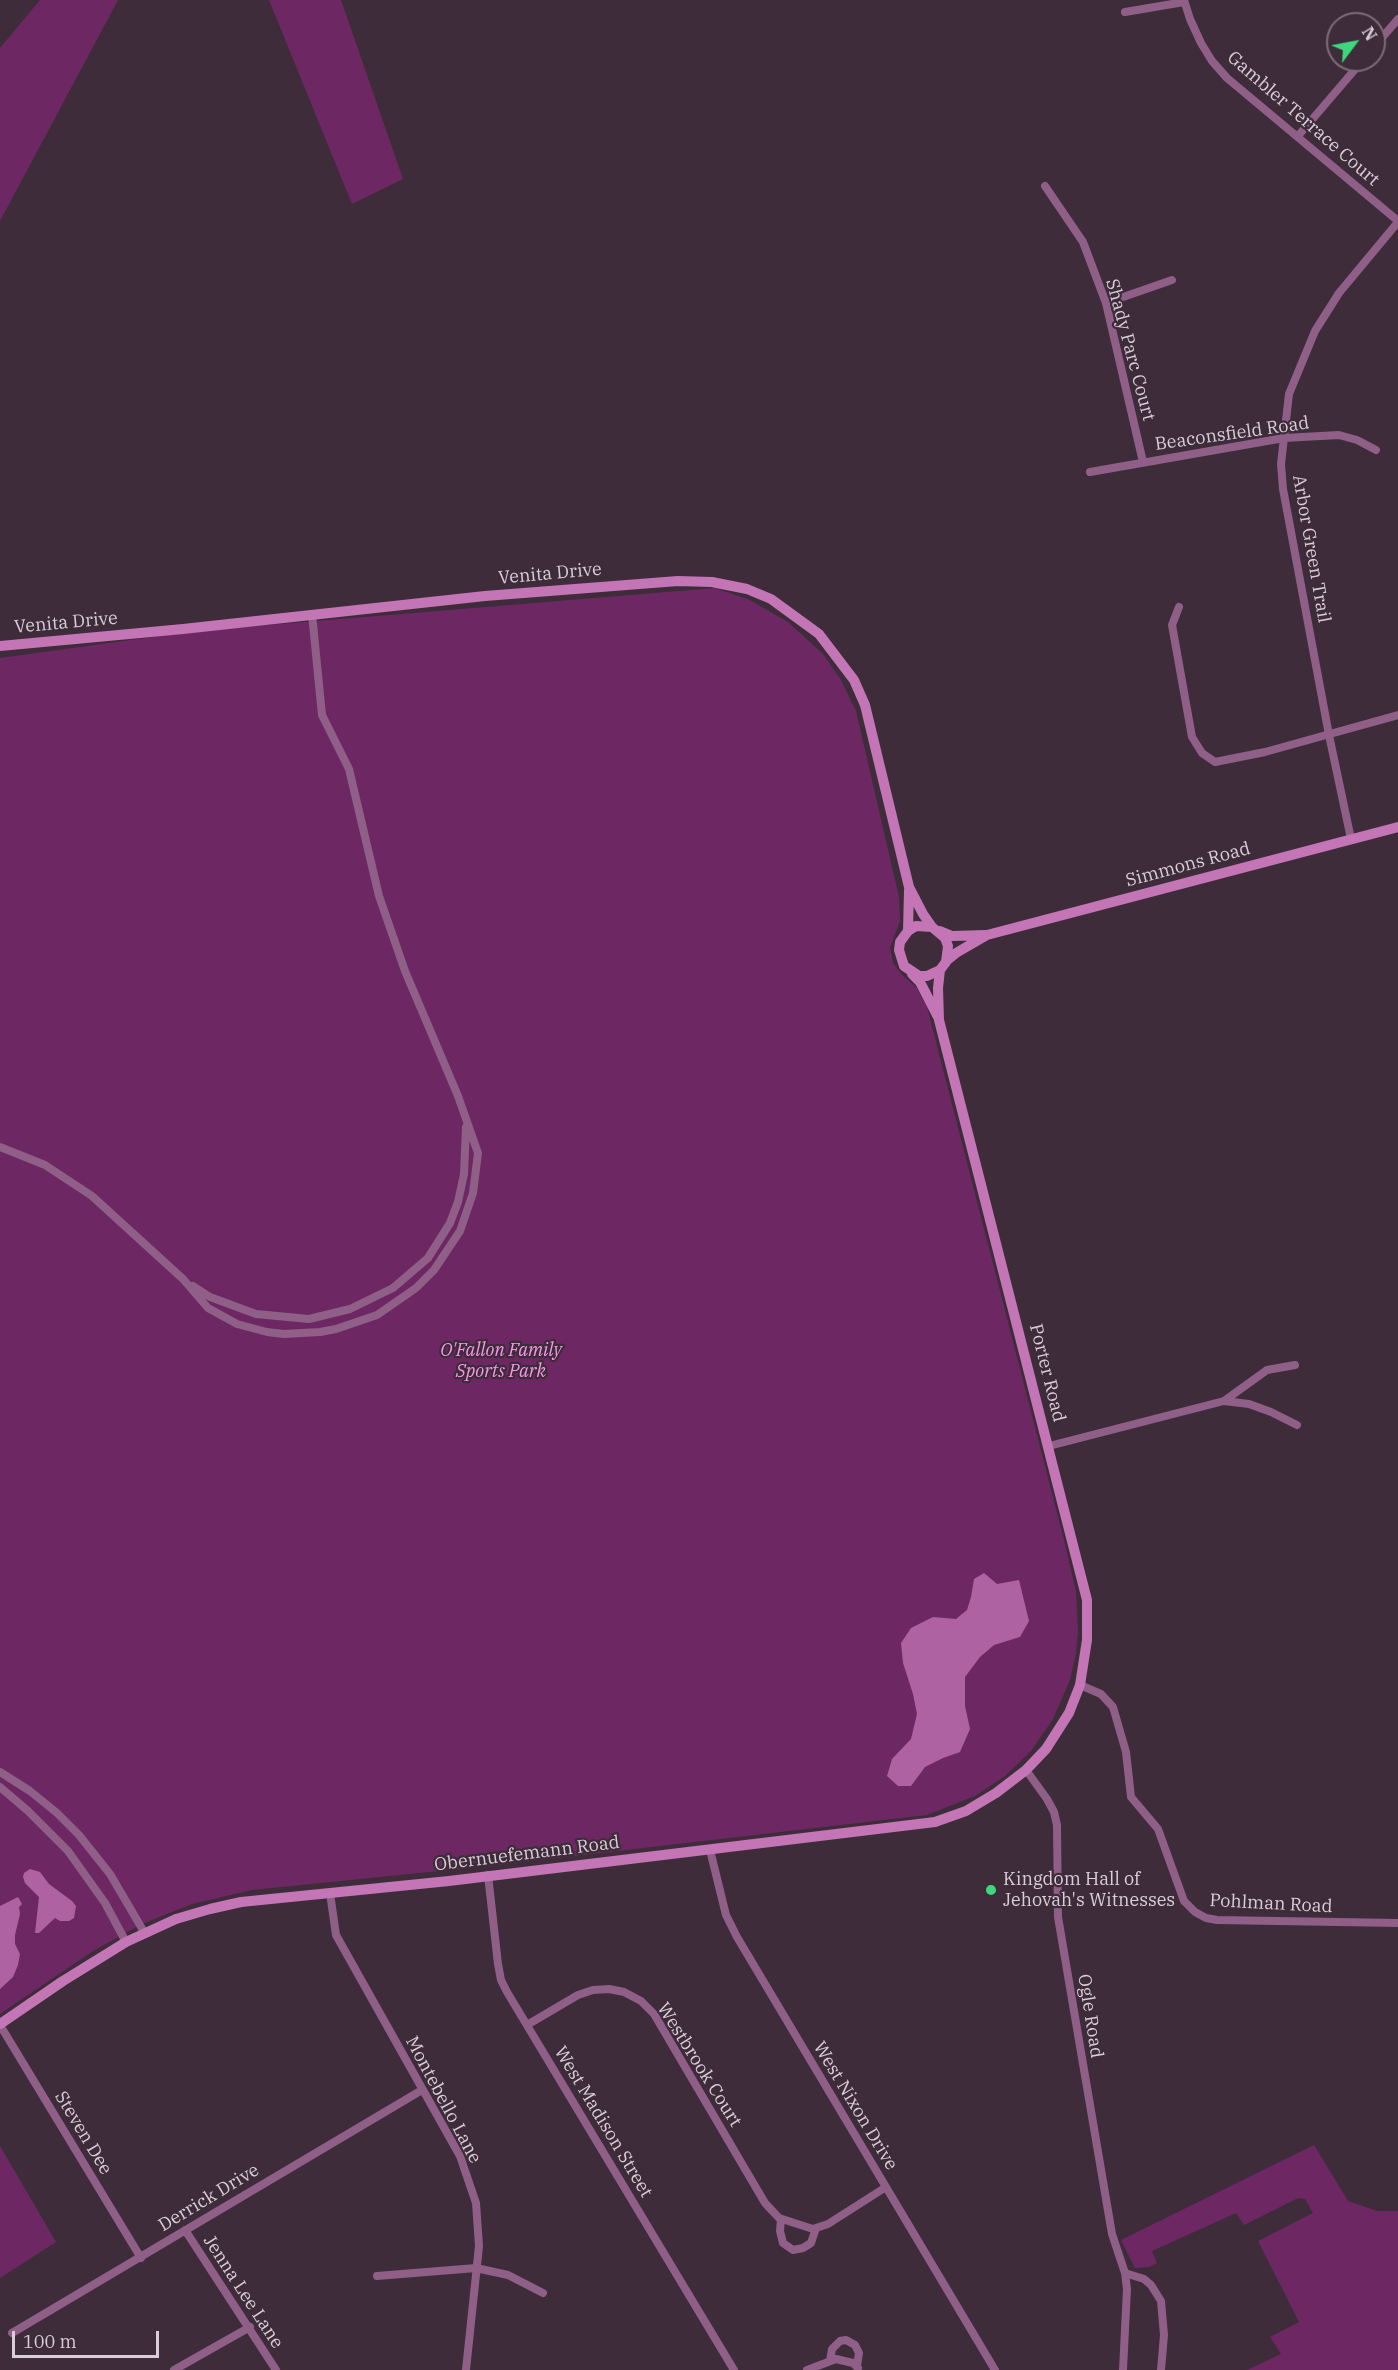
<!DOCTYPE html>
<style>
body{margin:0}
#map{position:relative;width:1398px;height:2370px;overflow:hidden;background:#3e2c3a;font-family:"IBM Plex Serif",serif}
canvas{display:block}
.north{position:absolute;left:1326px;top:12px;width:60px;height:60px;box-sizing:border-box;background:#3e2c3a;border:2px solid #7c6c78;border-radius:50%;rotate:58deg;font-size:16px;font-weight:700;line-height:24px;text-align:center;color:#d9cdd6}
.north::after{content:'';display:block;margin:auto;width:21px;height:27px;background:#3ed77d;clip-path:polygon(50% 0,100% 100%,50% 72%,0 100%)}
.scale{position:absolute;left:12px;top:2331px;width:147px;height:27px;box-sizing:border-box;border:3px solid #d9cdd6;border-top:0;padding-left:8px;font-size:18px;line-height:21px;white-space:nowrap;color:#d9cdd6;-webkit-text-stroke:4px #3e2c3a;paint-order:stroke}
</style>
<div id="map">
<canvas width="1398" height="2370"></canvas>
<div class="north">N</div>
<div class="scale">100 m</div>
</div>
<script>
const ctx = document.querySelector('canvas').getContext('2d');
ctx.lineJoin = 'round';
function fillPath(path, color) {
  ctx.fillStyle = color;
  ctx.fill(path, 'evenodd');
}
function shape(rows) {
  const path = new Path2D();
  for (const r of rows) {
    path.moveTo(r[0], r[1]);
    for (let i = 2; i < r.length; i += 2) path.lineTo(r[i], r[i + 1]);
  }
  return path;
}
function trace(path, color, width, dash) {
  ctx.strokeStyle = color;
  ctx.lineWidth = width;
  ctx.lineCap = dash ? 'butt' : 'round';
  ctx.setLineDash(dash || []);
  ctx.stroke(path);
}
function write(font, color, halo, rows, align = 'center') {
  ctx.font = font + ' "IBM Plex Serif",serif';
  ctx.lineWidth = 4.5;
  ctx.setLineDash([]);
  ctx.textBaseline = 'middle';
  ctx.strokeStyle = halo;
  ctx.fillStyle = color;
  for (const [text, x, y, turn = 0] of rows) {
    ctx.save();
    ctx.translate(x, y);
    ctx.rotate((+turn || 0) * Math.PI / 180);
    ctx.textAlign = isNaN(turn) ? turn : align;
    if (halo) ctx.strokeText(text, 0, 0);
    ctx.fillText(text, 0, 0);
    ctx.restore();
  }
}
fillPath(shape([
 [40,0,118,0,0,221,0,48],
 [269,0,341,0,403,179,352,204],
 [715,588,750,600,788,622,823,654,841,680,856,711,899,897,900,921,890,948,893,963,903,976,916,987,927,1007,1064,1540,1076,1591,1078,1631,1076,1653,1070,1680,1053,1719,1031,1751,1005,1776,975,1796,927,1815,488,1866,252,1890,192,1904,142,1924,93,1951,0,2014,0,658,196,631],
 [1314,2145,1348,2201,1377,2211,1398,2211,1398,2370,1247,2370,1281,2354,1270,2337,1299,2322,1258,2241,1313,2213,1305,2199,1298,2198,1244,2225,1236,2213,1152,2251,1157,2263,1149,2267,1135,2268,1121,2240],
 [0,2146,56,2242,0,2278]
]), '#6d2864');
fillPath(shape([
 [984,1573,997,1584,1019,1580,1029,1621,1020,1637,994,1645,980,1657,965,1677,965,1706,970,1729,960,1752,943,1758,925,1767,911,1786,898,1786,887,1776,892,1759,911,1739,917,1714,913,1694,903,1663,901,1643,911,1628,933,1617,956,1619,967,1610,971,1597,974,1579],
 [30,1869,40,1872,49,1884,72,1901,76,1906,74,1918,69,1921,60,1921,55,1918,39,1933,35,1933,39,1897,25,1883,23,1877,24,1873],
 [18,1897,22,1904,19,1907,20,1914,15,1935,15,1944,20,1954,18,1965,13,1977,0,1989,0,1906]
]), '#ae62a2');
trace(shape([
 [1184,0,1190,19,1201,43,1212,61,1227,78,1398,221],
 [1125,12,1184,2],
 [1374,47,1398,19],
 [1298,136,1363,60],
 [1045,186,1083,242,1106,303,1143,462],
 [1106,303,1172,280],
 [1090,472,1284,438,1339,435,1357,440,1376,450],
 [1179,607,1172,625,1192,737,1202,753,1215,762,1265,752,1398,715],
 [1351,839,1329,735,1283,489,1281,464,1289,394,1315,331,1339,293,1398,222],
 [0,1147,45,1165,92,1196,183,1279,208,1308,237,1324,267,1332,284,1334,320,1332,336,1329,377,1315,416,1288,434,1270,460,1231,473,1193,478,1153,458,1096,405,971,379,896,349,769,322,715,312,614],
 [193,1286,210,1297,256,1314,309,1319,350,1309,393,1288,428,1258,450,1223,458,1202,464,1174,466,1127],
 [1224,1401,1249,1404,1271,1412,1297,1425],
 [1049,1446,1224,1401,1267,1370,1295,1365],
 [1080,1685,1101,1694,1113,1707,1126,1752,1131,1797,1158,1829,1184,1901,1195,1912,1206,1918,1217,1920,1398,1923],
 [1026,1770,1047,1799,1054,1812,1057,1825,1058,1917,1112,2234,1125,2273,1127,2289,1123,2370],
 [0,1772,30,1791,57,1813,79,1835,110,1874,144,1932],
 [0,1787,28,1811,68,1851,105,1903,126,1942],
 [710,1850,726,1915,737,1937,995,2370],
 [488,1875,498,1964,501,1980,507,1992,734,2370],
 [330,1893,336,1935,460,2156,476,2203,479,2246,466,2370],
 [0,2025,141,2258],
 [527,2025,578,1995,593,1990,609,1989,624,1992,641,2001,654,2014,765,2203,779,2218,813,2229,828,2224,886,2187],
 [781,2219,780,2231,783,2243,793,2250,803,2248,811,2243,816,2228],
 [185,2230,276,2370],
 [1125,2273,1144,2279,1151,2285,1161,2301,1164,2335,1161,2370],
 [377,2276,476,2268,508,2275,543,2293],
 [12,2333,422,2090],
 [830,2361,832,2349,840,2341,846,2340,855,2345,859,2353,857,2366],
 [174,2370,250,2327],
 [807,2370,836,2359,853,2363,858,2368]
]), '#8f5f87', 8);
trace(shape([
 [0,646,183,629,485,596,678,581,712,582,747,589,771,599,819,634,854,680,865,705,909,887,923,914,932,927,945,938,948,946,946,962,940,970,927,976,919,976,904,966,899,950,900,942,908,931,916,926,932,927],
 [908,931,909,890],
 [940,931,952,936,986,935],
 [946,961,956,953,987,935,1398,827],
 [912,974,920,982,938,1017],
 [0,2024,63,1981,126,1942,176,1919,210,1909,241,1902,449,1881,935,1822,966,1811,996,1793,1026,1770,1046,1749,1069,1713,1080,1685,1087,1640,1087,1600,939,1020,938,988,940,970]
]), '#c375b6', 10);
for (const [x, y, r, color] of [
 [991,1890,6,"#3ed77d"]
]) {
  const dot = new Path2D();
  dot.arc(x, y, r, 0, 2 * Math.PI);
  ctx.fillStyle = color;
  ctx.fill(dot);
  trace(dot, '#3e2c3a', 2);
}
write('18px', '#d9cdd6', '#3e2c3a', [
 ["Gambler Terrace Court",1303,119,41],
 ["Shady Parc Court",1130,350,75],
 ["Beaconsfield Road",1232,434,-8],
 ["Arbor Green Trail",1311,549,80],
 ["Venita Drive",550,574,-5],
 ["Venita Drive",66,623,-5],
 ["Simmons Road",1188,865,-15],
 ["Porter Road",1047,1373,76],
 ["Obernuefemann Road",527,1854,-7],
 ["Pohlman Road",1271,1904,3],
 ["Ogle Road",1090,2016,81],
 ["Westbrook Court",699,2065,58],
 ["Montebello Lane",443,2100,62],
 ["West Nixon Drive",855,2106,59],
 ["West Madison Street",603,2122,59],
 ["Steven Dee",83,2133,59],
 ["Derrick Drive",209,2198,-31],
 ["Jenna Lee Lane",243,2292,57]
]);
write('italic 18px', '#fa96ea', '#3e2c3a', [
 ["O'Fallon Family",501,1351],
 ["Sports Park",501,1372]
]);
write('18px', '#d9cdd6', '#3e2c3a', [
 ["Kingdom Hall of",1003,1880],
 ["Jehovah's Witnesses",1003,1901]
], 'left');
</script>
